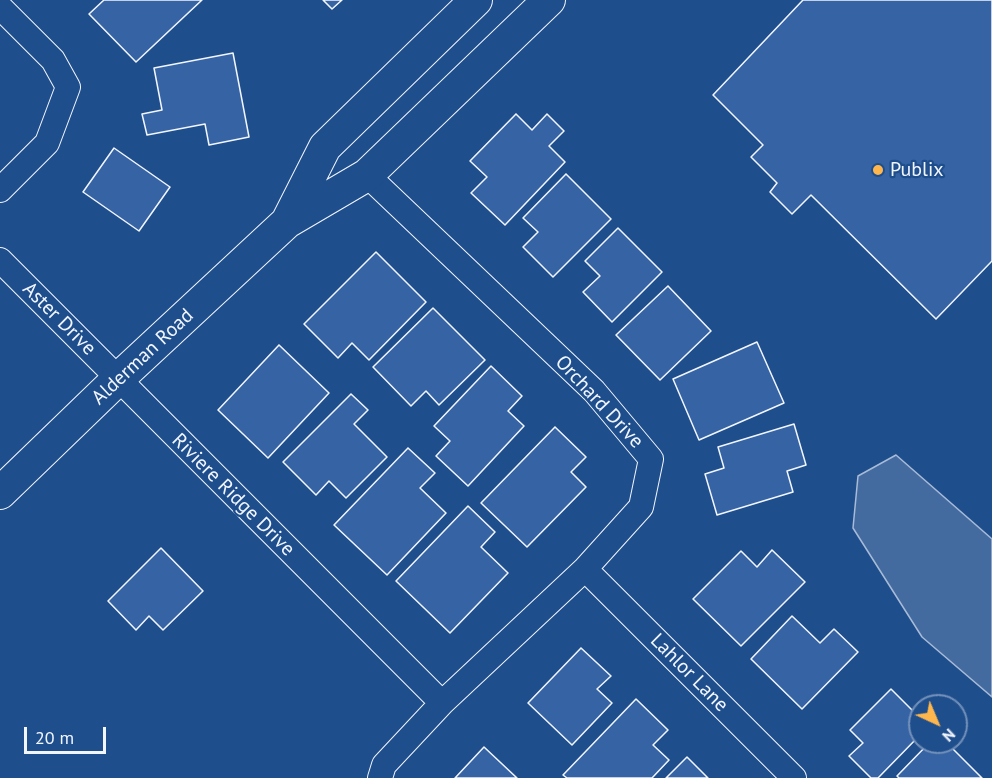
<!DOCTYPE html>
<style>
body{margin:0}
#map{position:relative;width:992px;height:778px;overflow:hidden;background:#1f4e8c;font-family:"PT Sans",sans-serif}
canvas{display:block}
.north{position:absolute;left:908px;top:694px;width:60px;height:60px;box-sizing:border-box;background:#1f4e8c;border:2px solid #7391ba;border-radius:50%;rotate:136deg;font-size:16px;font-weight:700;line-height:24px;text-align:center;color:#f2f6ff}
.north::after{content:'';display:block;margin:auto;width:21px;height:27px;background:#ffb74d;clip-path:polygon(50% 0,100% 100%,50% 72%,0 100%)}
.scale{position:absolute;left:24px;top:727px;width:82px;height:27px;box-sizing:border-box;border:3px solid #f2f6ff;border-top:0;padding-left:8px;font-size:18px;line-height:21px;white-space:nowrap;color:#f2f6ff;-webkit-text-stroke:4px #1f4e8c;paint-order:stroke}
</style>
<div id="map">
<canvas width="992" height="778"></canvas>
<div class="north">N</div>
<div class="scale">20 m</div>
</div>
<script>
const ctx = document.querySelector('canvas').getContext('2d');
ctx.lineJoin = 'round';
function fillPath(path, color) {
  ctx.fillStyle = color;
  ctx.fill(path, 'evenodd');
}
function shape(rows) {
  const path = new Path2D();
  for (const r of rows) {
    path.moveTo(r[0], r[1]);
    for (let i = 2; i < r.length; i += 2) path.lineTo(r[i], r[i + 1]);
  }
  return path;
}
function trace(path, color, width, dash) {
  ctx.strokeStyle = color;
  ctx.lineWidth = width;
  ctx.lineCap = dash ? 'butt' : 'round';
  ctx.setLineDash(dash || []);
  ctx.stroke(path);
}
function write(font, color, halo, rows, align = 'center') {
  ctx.font = font + ' "PT Sans",sans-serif';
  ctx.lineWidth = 4.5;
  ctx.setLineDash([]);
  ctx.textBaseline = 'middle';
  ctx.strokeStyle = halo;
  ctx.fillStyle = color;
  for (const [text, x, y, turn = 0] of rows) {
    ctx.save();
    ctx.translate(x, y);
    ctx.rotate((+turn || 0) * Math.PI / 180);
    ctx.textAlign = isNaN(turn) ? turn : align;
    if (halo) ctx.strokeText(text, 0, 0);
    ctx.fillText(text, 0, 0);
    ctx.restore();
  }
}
const water = shape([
 [896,455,992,539,992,697,922,637,853,528,858,476,896,455]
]);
fillPath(water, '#446ba0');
trace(water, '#a8bbd7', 1.5);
const building = shape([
 [104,0,202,0,136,62,89,14,104,0],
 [323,0,342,0,332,9,323,0],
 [803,0,992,0,992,261,936,319,811,195,792,214,770,192,777,183,751,157,763,145,713,95,803,0],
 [233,53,249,137,209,145,205,124,147,135,142,114,162,110,154,68,233,53],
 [516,114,532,130,547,114,564,131,549,146,565,162,505,225,471,193,487,177,470,161,516,114],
 [114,148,170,187,139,231,83,192,114,148],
 [566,174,611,219,553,277,523,247,538,232,523,218,566,174],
 [618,228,662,272,612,322,583,292,600,276,585,261,618,228],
 [376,252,426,302,369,360,352,343,338,358,304,324,376,252],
 [668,286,711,331,660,380,616,335,668,286],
 [433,308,485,360,439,405,426,391,411,406,373,367,433,308],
 [757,342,784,403,699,440,673,379,757,342],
 [279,345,329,393,268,458,218,410,279,345],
 [491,366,522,396,508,411,524,426,468,486,436,456,450,441,434,426,491,366],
 [351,394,368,410,354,424,387,457,346,498,329,481,316,495,283,462,351,394],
 [794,424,806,465,787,471,793,492,717,515,705,474,724,468,718,447,794,424],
 [555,427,586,457,571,472,586,487,527,547,481,503,555,427],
 [408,448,435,473,420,488,446,513,387,575,334,525,408,448],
 [468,506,495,532,481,547,508,573,450,633,396,581,468,506],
 [161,548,203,591,163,630,149,616,136,630,108,601,161,548],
 [772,550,805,582,741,646,693,599,741,551,757,567,772,550],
 [792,616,820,643,834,629,858,652,802,709,751,659,792,616],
 [581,648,611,676,597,689,612,703,572,745,528,703,581,648],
 [891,689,920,718,920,735,878,778,871,778,849,756,863,743,850,730,891,689],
 [636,699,668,730,653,745,669,760,652,778,567,778,563,775,636,699],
 [930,742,946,742,982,778,899,778,897,776,930,742],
 [484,747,517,778,455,778,484,747],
 [687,757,708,778,666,778,687,757]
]);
fillPath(building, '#3563a3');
trace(building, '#f2f6ff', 1.5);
const minor = shape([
 [0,7,53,60,68,87,47,143,0,190],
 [367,175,594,391,651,459,641,507,585,569,442,703,384,765,380,778],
 [0,260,442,703],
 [585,569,794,778]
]);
const tertiary = shape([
 [287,222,325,147,476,0],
 [0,493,118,379,287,222,367,175,549,0]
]);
trace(minor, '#f2f6ff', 26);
trace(tertiary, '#f2f6ff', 34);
trace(minor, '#1f4e8c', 24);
trace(tertiary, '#1f4e8c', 32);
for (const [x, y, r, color] of [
 [878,170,6,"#ffb74d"]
]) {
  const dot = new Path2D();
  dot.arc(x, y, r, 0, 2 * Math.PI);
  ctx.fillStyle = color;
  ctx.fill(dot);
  trace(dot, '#1f4e8c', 2);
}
write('20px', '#f2f6ff', '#1f4e8c', [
 ["Publix",890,170]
], 'left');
write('20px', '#f2f6ff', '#1f4e8c', [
 ["Aster Drive",59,319,45],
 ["Alderman Road",143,357,-43],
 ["Orchard Drive",599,402,47],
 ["Riviere Ridge Drive",233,495,45],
 ["Lahlor Lane",689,673,45]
]);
</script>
